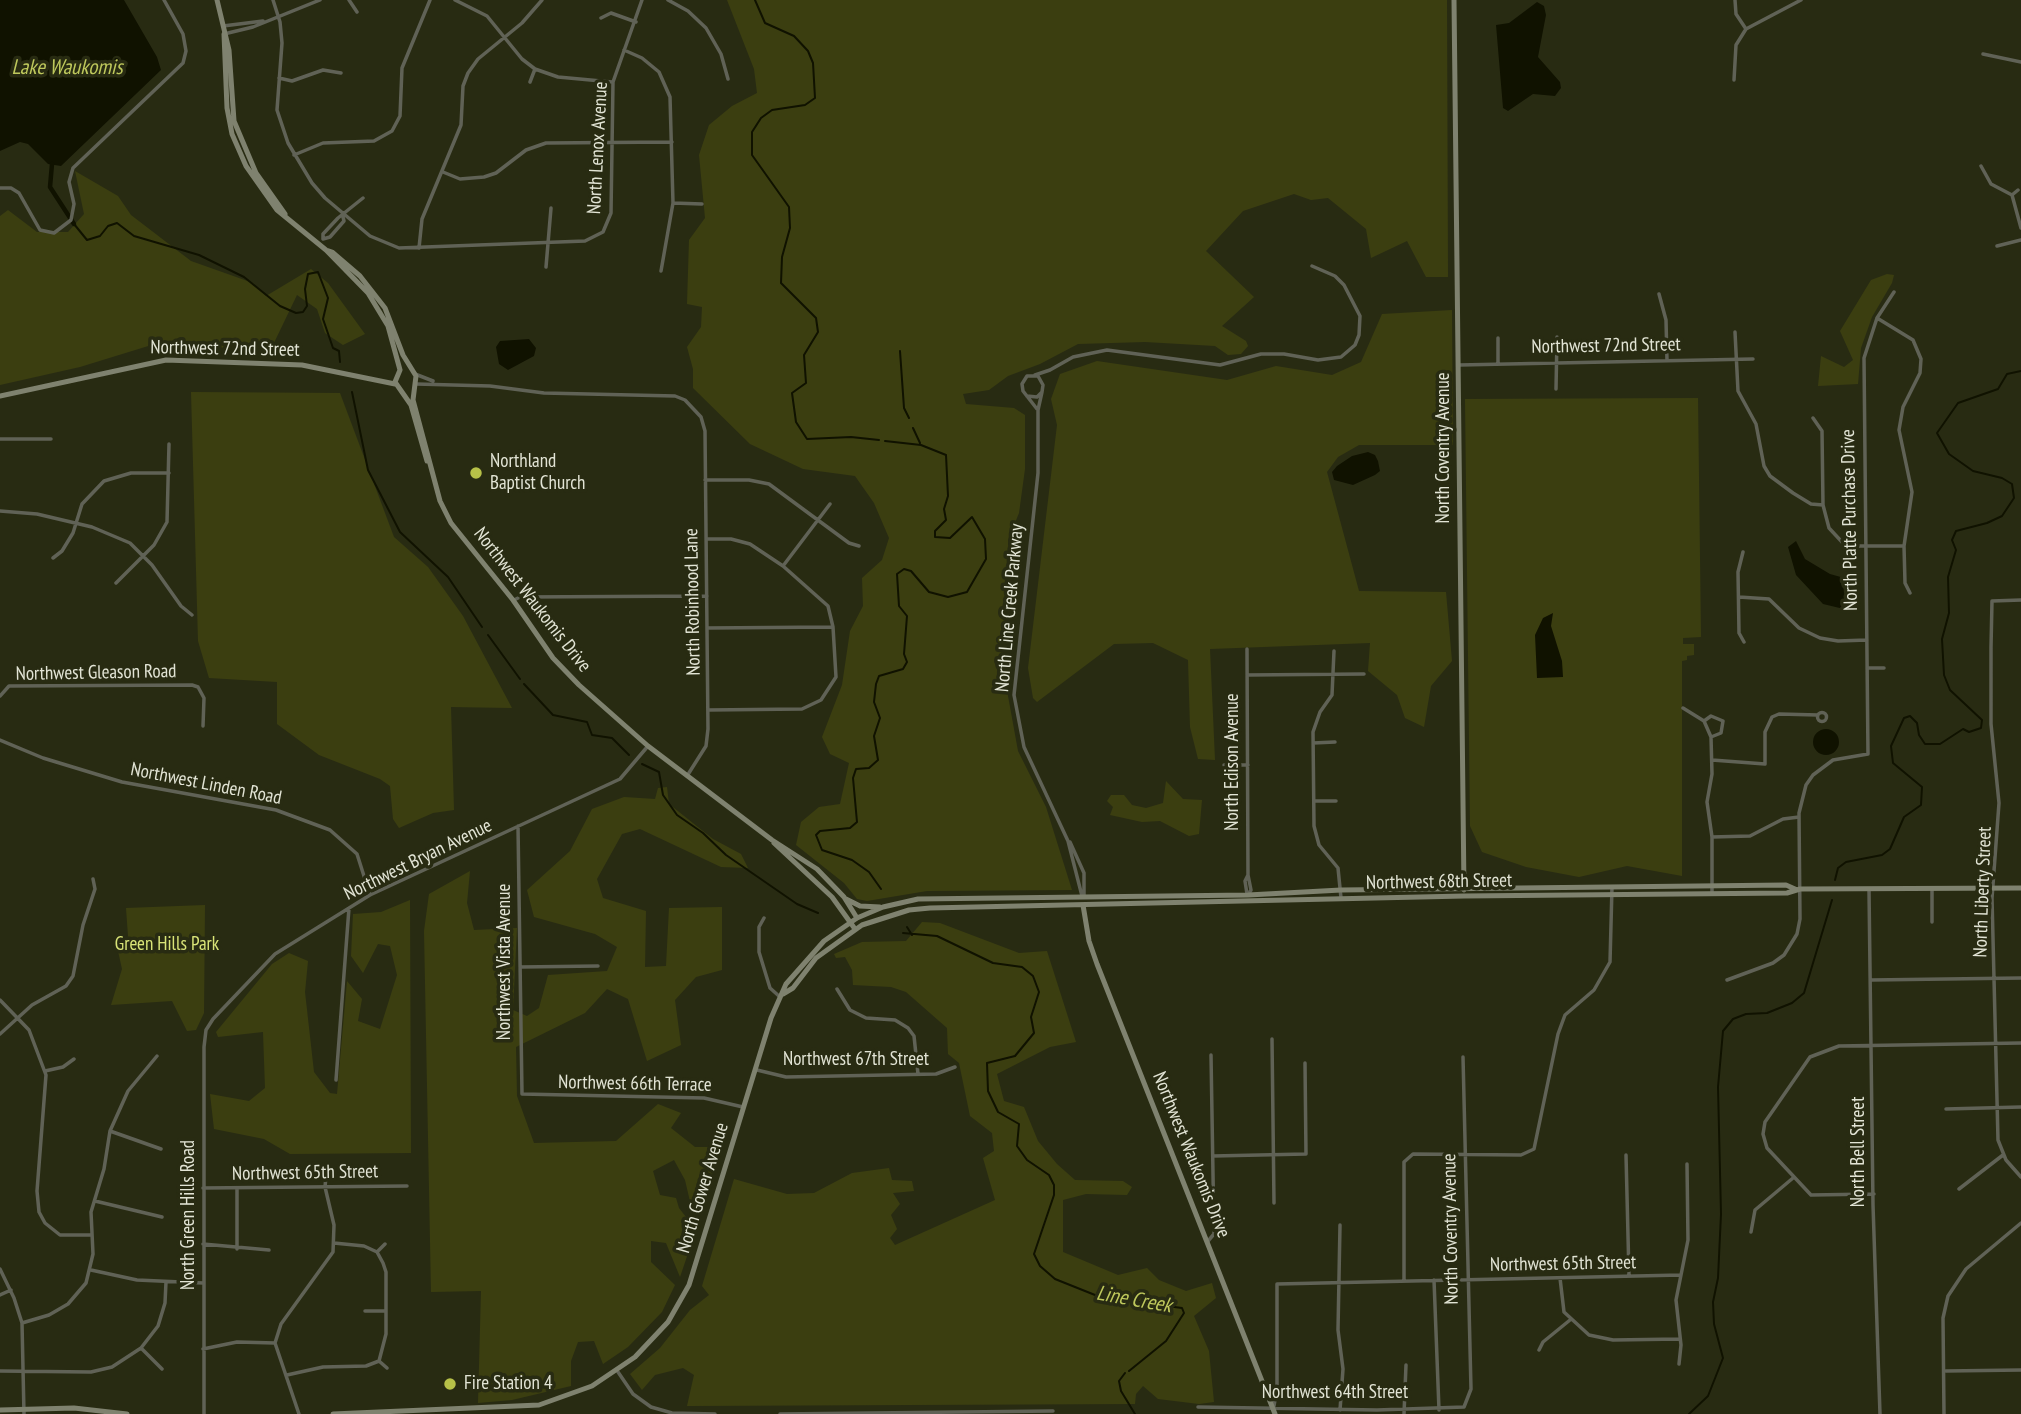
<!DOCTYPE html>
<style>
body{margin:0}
canvas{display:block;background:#282b12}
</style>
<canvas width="2021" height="1414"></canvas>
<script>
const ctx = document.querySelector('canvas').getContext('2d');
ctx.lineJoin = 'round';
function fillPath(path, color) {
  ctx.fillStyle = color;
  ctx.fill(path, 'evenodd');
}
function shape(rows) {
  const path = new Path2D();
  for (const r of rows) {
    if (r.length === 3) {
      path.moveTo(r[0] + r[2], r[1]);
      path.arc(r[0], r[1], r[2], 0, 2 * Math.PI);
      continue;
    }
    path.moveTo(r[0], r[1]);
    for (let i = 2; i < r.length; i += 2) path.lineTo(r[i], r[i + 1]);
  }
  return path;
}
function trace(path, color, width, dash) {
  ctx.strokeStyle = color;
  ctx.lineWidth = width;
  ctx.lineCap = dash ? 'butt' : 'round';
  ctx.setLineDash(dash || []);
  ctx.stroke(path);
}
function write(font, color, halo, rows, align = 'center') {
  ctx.font = font + ' "PT Sans Narrow",sans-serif';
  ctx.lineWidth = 7;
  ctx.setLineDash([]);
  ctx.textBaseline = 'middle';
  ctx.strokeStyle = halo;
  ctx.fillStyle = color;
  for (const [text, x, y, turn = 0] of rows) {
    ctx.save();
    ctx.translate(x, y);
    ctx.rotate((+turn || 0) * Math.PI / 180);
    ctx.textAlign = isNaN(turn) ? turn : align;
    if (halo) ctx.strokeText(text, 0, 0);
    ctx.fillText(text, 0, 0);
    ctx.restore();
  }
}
fillPath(shape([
 [727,0,1447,0,1448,277,1426,277,1407,241,1371,258,1366,229,1328,198,1311,200,1294,194,1243,211,1206,251,1254,297,1222,326,1246,341,1248,346,1241,354,1228,355,1215,346,1145,342,1078,344,1040,364,1008,376,989,390,963,394,966,404,1014,408,1025,415,1025,469,1019,513,1008,540,1011,588,1005,611,1006,685,1018,751,1046,807,1072,890,927,891,867,901,857,899,844,883,796,845,801,822,819,807,840,804,849,763,830,754,822,737,842,685,850,631,863,606,862,578,882,560,889,538,874,503,855,476,803,469,750,444,693,388,693,369,687,347,701,327,702,307,687,304,689,240,705,218,699,155,709,125,732,106,757,93,754,69],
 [75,171,118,196,131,215,191,261,253,283,266,296,311,269,328,283,365,334,343,345,325,333,317,309,297,295,272,347,243,349,158,343,80,367,0,385,0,216,8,210,37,232,68,232,84,214],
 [1887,274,1894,275,1892,283,1872,317,1861,348,1858,384,1818,386,1821,356,1844,367,1853,360,1840,331,1871,280],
 [1452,310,1453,445,1359,445,1338,457,1327,472,1359,591,1446,592,1452,661,1431,686,1424,727,1405,718,1397,695,1368,671,1370,643,1210,649,1215,760,1198,759,1190,727,1188,660,1153,643,1114,644,1037,702,1033,698,1028,668,1057,425,1051,399,1060,374,1097,361,1227,380,1276,366,1332,375,1361,362,1382,314],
 [191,392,340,393,394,537,428,567,463,616,512,708,451,707,454,810,433,813,399,828,393,819,390,786,380,779,319,755,277,724,277,682,209,678,198,641],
 [1698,398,1701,637,1683,638,1683,644,1694,644,1694,655,1687,656,1687,660,1682,661,1682,876,1627,866,1579,877,1526,867,1482,852,1470,826,1465,399],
 [1166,781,1183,799,1202,800,1199,834,1189,836,1160,821,1142,822,1110,815,1113,807,1107,801,1111,795,1124,795,1132,805,1146,808,1163,803],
 [667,787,669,804,713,839,741,854,748,868,721,867,640,829,622,834,597,879,603,898,646,911,645,967,666,966,669,908,722,907,722,970,696,977,675,1000,681,1045,647,1061,628,999,607,989,585,1013,516,1047,517,1096,534,1143,616,1141,658,1104,681,1113,671,1128,695,1147,722,1147,700,1210,692,1210,685,1180,674,1160,653,1171,660,1195,676,1198,679,1208,696,1230,680,1277,666,1243,651,1241,651,1262,675,1285,662,1312,628,1347,603,1364,594,1341,578,1342,571,1361,571,1386,512,1400,478,1403,481,1291,431,1292,424,931,429,894,470,871,467,903,474,930,517,928,513,1010,527,1016,539,1008,548,975,607,971,617,947,595,934,534,917,527,890,570,851,592,809,624,797,655,799,658,788],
 [410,900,411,1153,290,1154,264,1139,214,1129,210,1094,249,1101,265,1088,263,1032,218,1037,216,1032,272,964,289,953,308,961,305,992,314,1072,330,1093,337,1094,347,981,362,999,358,1021,380,1029,397,975,390,946,378,944,363,973,351,956,353,914,381,912],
 [205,905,204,1013,196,1030,187,1031,172,1001,111,1005,122,969,118,951,129,950,126,908],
 [922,922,940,923,1019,953,1047,951,1076,1042,1050,1047,997,1074,1004,1101,1024,1107,1038,1141,1057,1164,1075,1180,1123,1181,1132,1187,1127,1195,1086,1194,1063,1200,1063,1252,1118,1275,1147,1268,1159,1280,1186,1291,1212,1283,1216,1298,1194,1316,1209,1351,1214,1402,1199,1404,1158,1399,1143,1386,1136,1394,1135,1404,687,1406,694,1375,683,1368,655,1375,642,1390,630,1374,660,1348,690,1310,709,1295,702,1286,734,1179,787,1194,814,1193,852,1173,889,1168,892,1180,912,1181,914,1191,893,1193,900,1204,891,1215,897,1229,890,1238,895,1245,995,1200,983,1158,994,1151,992,1133,970,1116,959,1063,948,1054,947,1028,906,992,891,987,853,985,852,970,845,957,836,958,834,954,862,942,906,941]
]), '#3b3e10');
fillPath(shape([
 [0,0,124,0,157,57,161,70,61,166,48,164,28,144,20,142,0,151],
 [1537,2,1544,6,1546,15,1538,57,1560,82,1561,88,1555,96,1533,94,1508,111,1503,108,1496,25,1509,23],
 [529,339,536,348,534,356,508,370,499,364,496,347,500,341],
 [1368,452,1375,455,1378,461,1380,471,1375,475,1353,485,1334,480,1332,472,1337,466,1352,456],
 [1796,541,1805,559,1830,574,1848,579,1848,610,1823,604,1796,575,1788,547],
 [1553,613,1551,626,1562,661,1563,677,1537,678,1535,635,1543,618],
 [1826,742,13]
]), '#101200');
trace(shape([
 [755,0,765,23,794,36,808,51,813,63,815,98,805,105,772,110,761,118,752,132,752,155,789,207,790,228,782,257,781,283,816,318,818,332,804,355,806,383,792,393,796,422,807,439,851,437,879,440],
 [74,224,87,240,100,236,108,226,117,223,134,236,199,255,244,277,280,306,296,313,303,312,307,306,305,289,308,274,318,272,328,298,323,319,333,348,339,351,340,362],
 [900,351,904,408,909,418],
 [352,392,368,470,400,532,448,577,482,627],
 [913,428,920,443],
 [488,635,520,679],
 [524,684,553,715,587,722,592,735,612,738,629,755],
 [642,764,659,772,663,795,677,815,703,833,726,855,797,904,818,913],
 [1835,880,1838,868,1846,862,1882,855,1890,849,1904,817,1921,805,1922,787,1893,763,1891,746,1904,718,1910,716,1917,723,1919,735,1925,744,1940,744,1963,729,1969,732,1981,728,1982,720,1950,690,1944,675,1942,639,1949,613,1948,577,1956,550,1952,540,1956,531,1987,523,2002,516,2014,498,2012,484,2002,478,1973,471,1949,454,1937,433,1958,403,1998,389,2007,374,2021,371],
 [881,889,869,872,852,860,822,850,816,835,820,831,850,828,857,822,853,778,856,769,869,768,878,760,874,736,880,718,874,702,876,684,879,676,903,669,907,662,904,654,907,616,899,606,897,574,904,569,911,571,929,592,948,597,967,592,986,559,985,539,972,517,950,538,935,537,935,531,946,520,944,509,948,496,946,455,921,445,885,441],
 [907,927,912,935],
 [903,933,937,936,993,963,1022,967,1033,976,1039,992,1031,1017,1034,1033,1015,1056,987,1063,988,1091,998,1112,1019,1124,1017,1146,1027,1160,1049,1175,1054,1185,1054,1195,1034,1254,1040,1266,1055,1279,1100,1297,1182,1308,1184,1313,1166,1341,1129,1371],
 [1125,1373,1119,1381,1121,1391,1135,1414],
 [1689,1414,1708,1396,1723,1358,1714,1324,1713,1302,1718,1278,1721,1214,1718,1087,1723,1031,1733,1019,1746,1014,1767,1013,1792,1003,1804,993,1832,900]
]), '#101200', 2);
trace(shape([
 [52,164,50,187,74,224]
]), '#101200', 4.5);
trace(shape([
 [273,0,280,22,282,43,277,110,288,143,312,183,325,198,370,236,399,248,585,241,603,232,611,213,613,82,642,0],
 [349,0,357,12],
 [455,0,487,16,522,59,535,69,558,77,612,82],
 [668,0,688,11,706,28,721,54,728,79],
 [1735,0,1736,14,1746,29],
 [601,18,611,13,636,22],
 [223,26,263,21],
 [224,34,253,27,320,0],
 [624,50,642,58,659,72,670,97,673,203,661,271],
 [1983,54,2021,62],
 [279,78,292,81,323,70,341,73],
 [1734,80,1736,45,1746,29,1801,0],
 [530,82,535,69],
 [294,155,323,143,374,141,392,131,400,116,402,68,430,0],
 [1981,166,1991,184,2012,195,2021,228],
 [443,172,460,179,484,177,496,173,526,150,546,143,672,142],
 [0,188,11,188,19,193,40,230,54,233,71,220,74,204,69,182,73,168,183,63,186,51,183,34,164,0],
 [2012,195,2018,190],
 [673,203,702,204],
 [323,239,323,234,338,218,363,198],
 [323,239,330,237,344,221,343,217],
 [1997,246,2021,240],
 [419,248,422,219,461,125,463,86,468,73,478,59,522,23,542,0],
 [546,267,551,208],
 [1659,294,1666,320,1667,361],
 [1877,318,1913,340,1921,359,1920,373,1903,407,1899,430,1912,492,1904,546,1905,583,1910,593],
 [1735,332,1738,391,1756,424,1764,466,1770,476,1793,493,1811,504,1823,505],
 [1498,338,1498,364],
 [1459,365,1753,359],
 [415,374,433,381],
 [1035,375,1050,370,1073,357,1107,350,1220,365,1261,354,1284,354,1318,360,1341,357,1355,345,1359,335,1360,316,1344,285,1335,276,1312,266],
 [416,384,490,386,544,393,675,396,685,400,701,417,705,431,708,729,706,746,687,776],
 [1556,389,1557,337],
 [1042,392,1038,410,1038,473,1014,695,1024,747,1068,841,1082,896],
 [1027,396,1037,397,1042,392,1043,385,1038,376,1027,376,1022,384,1023,391,1037,409],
 [1813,418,1822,431,1823,505,1829,528,1842,542,1852,546,1904,546],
 [0,439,51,439],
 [705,480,749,480,769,484,849,543,859,546],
 [0,511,37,514,92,527,130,543,152,565,181,606,192,615],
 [707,539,731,539,750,544,783,566,828,606,833,627,836,677,821,700,802,709,708,710],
 [1743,552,1738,572,1739,633,1744,642],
 [53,558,62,551,73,533,82,504,104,481,131,473,169,473],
 [783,566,830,504],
 [116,583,154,545,167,522,169,444],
 [1739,597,1769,599,1799,628,1820,638,1838,641,1867,640],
 [514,600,520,597,707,596],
 [2021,600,1992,601,1991,647,1991,724,1999,803,1992,898,1998,1140,2006,1160,2021,1177],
 [707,628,833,627],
 [1247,649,1248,875,1245,881,1247,894],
 [1334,651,1332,695,1320,712,1313,732,1314,826,1319,845,1338,868,1341,898],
 [1867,668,1884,668],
 [1247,675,1364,674],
 [0,696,9,686,192,685,198,687,204,698,203,726],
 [1683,708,1704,721,1711,737,1712,774,1707,802,1712,837,1712,894],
 [1822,717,4.5],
 [1704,721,1711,716,1723,721,1721,733,1711,737],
 [0,740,43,758,122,782,276,810,330,830,357,854,370,895],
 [1313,743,1335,742],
 [1712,760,1765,764,1765,732,1772,717,1779,714,1818,715],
 [1224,765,1248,765],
 [1314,801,1336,801],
 [518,826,522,1094,704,1098,743,1107],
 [1712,837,1750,836,1783,819,1799,817],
 [1070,842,1084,873,1084,897],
 [1248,875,1251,890,1248,895],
 [1869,890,1873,1205,1880,1414],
 [764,918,759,927,759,952,770,988,780,997],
 [1932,922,1932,890],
 [520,967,598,966],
 [1727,980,1773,963,1784,955,1797,934,1800,919,1799,813,1806,785,1813,775,1833,760,1868,754,1864,358,1877,318,1894,292],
 [1871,980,2021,978],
 [837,989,850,1010,866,1018,895,1020,908,1028,914,1036,918,1074],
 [0,1000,29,1030,46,1075,37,1191,39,1212,45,1223,60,1235,90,1235],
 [0,1034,32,1005,66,986,73,976,83,925,95,889,93,879],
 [1272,1039,1274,1203],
 [757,1070,786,1077,936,1074,955,1067],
 [45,1071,63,1067,74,1059],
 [336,1080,349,908],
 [1946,1109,2021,1107],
 [110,1131,161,1149],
 [1626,1155,1629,1276],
 [1213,1156,1306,1154,1305,1063],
 [203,1188,407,1186],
 [1959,1189,2003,1155],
 [1874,1194,1811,1195,1767,1148,1763,1134,1765,1122,1810,1057,1839,1046,2021,1043],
 [95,1201,162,1217],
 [1751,1232,1755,1210,1793,1178],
 [1208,1241,1214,1234,1211,1055],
 [334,1243,364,1246,377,1252,383,1263,386,1272,386,1334,379,1361],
 [203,1244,269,1250],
 [237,1249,237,1188],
 [377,1252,385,1244],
 [0,1269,14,1298,22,1323,24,1414],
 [91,1270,137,1280,203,1283],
 [1560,1278,1564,1312,1589,1335,1613,1340,1680,1339],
 [1434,1280,1439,1410],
 [1404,1281,1404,1162,1413,1154,1521,1155,1534,1149,1558,1034,1565,1015,1594,990,1610,962,1612,887],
 [0,1295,11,1290],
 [365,1311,386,1311],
 [22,1323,49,1315,68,1304,86,1283,93,1254,91,1212,104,1169,110,1131,128,1091,157,1056],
 [275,1343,281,1324,333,1252,334,1225,325,1187,327,1165],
 [275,1343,299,1414],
 [141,1348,162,1369],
 [203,1349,237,1342,275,1343],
 [1539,1350,1543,1342,1570,1320],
 [379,1361,387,1368],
 [1679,1364,1681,1345,1676,1300,1688,1240,1687,1164],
 [0,1371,91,1372,112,1367,141,1348,158,1326,165,1303,166,1282],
 [1946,1371,2021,1370],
 [618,1372,633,1394,651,1407,672,1413,715,1414],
 [287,1375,323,1367,366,1366,379,1361],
 [1274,1406,1277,1388,1277,1284,1681,1275],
 [1198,1407,1377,1410,1464,1407,1471,1389,1463,1057],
 [1340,1410,1343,1369,1338,1330,1340,1225],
 [204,1414,204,1047,206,1030,213,1019,275,954,370,895,620,779,648,746],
 [780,1414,1053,1411],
 [1404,1414,1406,1365],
 [1944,1414,1943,1318,1948,1296,1966,1269,2021,1223]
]), '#606256', 3.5);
trace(shape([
 [217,0,229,50,234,121,256,173,285,214],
 [1454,0,1464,890],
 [224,34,227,108,232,134,246,166,277,210,326,250,368,293,388,326,400,370],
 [326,250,332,252,360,276,385,308,403,355,416,376,413,400,440,501,451,523,513,600,553,658,579,685,648,746,772,840,817,869,844,897,857,918],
 [400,370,395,382,411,405,427,461],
 [0,396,166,360,302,365,395,384],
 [774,843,832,897,855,929],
 [846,899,860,906,880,907],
 [1083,905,1089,941,1097,964,1275,1414],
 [783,994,793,988,816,958,862,925,909,910,930,908,1464,896,1787,893,1800,889,2021,888],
 [0,1410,74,1408,127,1414],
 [333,1414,539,1405,592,1386,635,1357,668,1322,689,1285,771,1018,786,984,824,941,857,918,883,907,918,899,1248,895,1341,890,1786,885,1795,889]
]), '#7f826f', 5);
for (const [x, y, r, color] of [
 [476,473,7,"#b7c148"],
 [450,1384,7,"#b7c148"]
]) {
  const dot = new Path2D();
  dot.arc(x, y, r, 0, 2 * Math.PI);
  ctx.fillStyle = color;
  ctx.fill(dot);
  trace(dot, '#282b12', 2.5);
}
write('19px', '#e2e4d5', '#282b12', [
 ["North Lenox Avenue",598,148,-87],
 ["Northwest 72nd Street",1606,346,-1],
 ["Northwest 72nd Street",225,349,1],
 ["North Coventry Avenue",1444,448,-90],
 ["North Platte Purchase Drive",1850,520,-91],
 ["Northwest Waukomis Drive",532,600,52],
 ["North Robinhood Lane",693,602,-91],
 ["North Line Creek Parkway",1010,608,-85],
 ["Northwest Gleason Road",96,673,-1],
 ["North Edison Avenue",1233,762,-90],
 ["Northwest Linden Road",206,784,11],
 ["Northwest Bryan Avenue",418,860,-26],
 ["Northwest 68th Street",1439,882,-1],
 ["North Liberty Street",1983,892,-88],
 ["Northwest Vista Avenue",505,962,-90],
 ["Northwest 67th Street",856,1060],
 ["Northwest 66th Terrace",635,1084,1],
 ["North Bell Street",1859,1152,-90],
 ["Northwest Waukomis Drive",1191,1155,68],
 ["Northwest 65th Street",305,1173,-1],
 ["North Gower Avenue",703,1188,-73],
 ["North Green Hills Road",189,1215,-90],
 ["North Coventry Avenue",1451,1229,-91],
 ["Northwest 65th Street",1563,1264,-1],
 ["Northwest 64th Street",1335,1393]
]);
write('19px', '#e2e4d5', '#282b12', [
 ["Northland",490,462],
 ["Baptist Church",490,484],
 ["Fire Station 4",464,1384]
], 'left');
write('19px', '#d9e478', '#282b12', [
 ["Green Hills Park",167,945]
]);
write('italic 21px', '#bec85c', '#282b12', [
 ["Lake Waukomis",67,68],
 ["Line Creek",1134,1300,10]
]);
</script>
